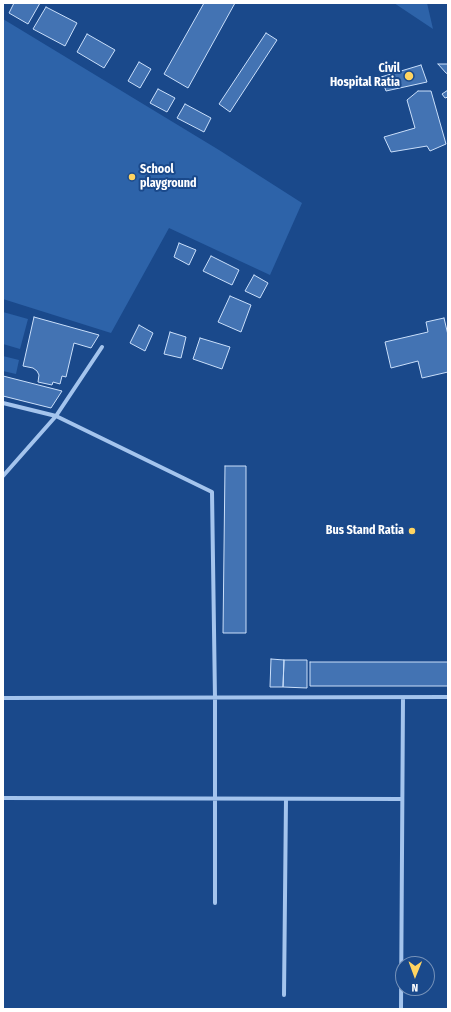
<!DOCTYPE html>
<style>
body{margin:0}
#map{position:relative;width:451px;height:1012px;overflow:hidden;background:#1a498b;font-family:"Fira Sans Condensed",sans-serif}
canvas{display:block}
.frame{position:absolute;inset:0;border:4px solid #fff;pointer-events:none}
.north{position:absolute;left:395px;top:956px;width:40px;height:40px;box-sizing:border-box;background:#1a498b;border:1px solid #7692b9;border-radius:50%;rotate:181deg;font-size:11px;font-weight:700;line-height:16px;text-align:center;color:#fff}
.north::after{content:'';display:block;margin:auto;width:14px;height:18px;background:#ffd461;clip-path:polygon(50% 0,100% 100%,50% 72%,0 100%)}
</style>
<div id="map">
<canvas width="451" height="1012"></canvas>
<div class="frame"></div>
<div class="north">N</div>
</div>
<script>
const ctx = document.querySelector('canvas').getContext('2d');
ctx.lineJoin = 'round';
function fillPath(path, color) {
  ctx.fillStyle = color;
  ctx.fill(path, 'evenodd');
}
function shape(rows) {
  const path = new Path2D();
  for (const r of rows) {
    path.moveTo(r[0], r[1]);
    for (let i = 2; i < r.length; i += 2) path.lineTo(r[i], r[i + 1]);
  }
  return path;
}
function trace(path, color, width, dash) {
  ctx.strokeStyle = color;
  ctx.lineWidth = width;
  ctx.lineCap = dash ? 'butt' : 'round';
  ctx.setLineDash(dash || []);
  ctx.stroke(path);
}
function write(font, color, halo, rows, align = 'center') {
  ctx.font = font + ' "Fira Sans Condensed",sans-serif';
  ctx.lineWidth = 4;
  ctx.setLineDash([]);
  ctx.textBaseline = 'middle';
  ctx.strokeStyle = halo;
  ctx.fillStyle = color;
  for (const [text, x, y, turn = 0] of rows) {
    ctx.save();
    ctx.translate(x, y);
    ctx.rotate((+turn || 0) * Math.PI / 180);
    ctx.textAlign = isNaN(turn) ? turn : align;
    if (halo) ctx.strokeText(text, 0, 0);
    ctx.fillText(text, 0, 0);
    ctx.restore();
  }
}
fillPath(shape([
 [394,3,427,3,433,29],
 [3,19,219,150,302,203,270,275,169,228,111,333,3,299],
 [3,312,28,319,20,349,3,344],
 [3,356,19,360,16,374,3,371]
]), '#2d63a9');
const building = shape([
 [14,3,40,3,28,24,9,13,14,3],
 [204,3,235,3,188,88,164,74,204,3],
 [46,7,77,23,65,46,33,29,46,7],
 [266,33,277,40,230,112,219,104,266,33],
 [87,34,115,50,104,68,77,52,87,34],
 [139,62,151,69,140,88,128,81,139,62],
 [438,64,448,64,448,74,446,73,438,64],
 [421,65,427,82,386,91,381,77,421,65],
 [158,89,175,98,167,112,150,103,158,89],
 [448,90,448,97,445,98,442,94,448,90],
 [418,91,431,91,446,144,430,151,427,146,391,152,384,137,415,128,407,100,418,91],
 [185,104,211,118,204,132,177,118,185,104],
 [179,243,196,250,189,265,174,257,179,243],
 [211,256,239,270,232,285,203,271,211,256],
 [254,275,268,283,260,298,245,291,254,275],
 [230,296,251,305,241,332,218,322,230,296],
 [34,317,99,335,91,348,74,343,66,377,62,376,60,384,53,382,52,385,38,382,39,375,37,371,33,368,23,366,34,317],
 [444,318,448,335,448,372,422,378,418,361,391,368,385,342,428,332,426,322,444,318],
 [139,325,153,333,145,351,130,343,139,325],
 [170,332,186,337,181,358,164,354,170,332],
 [200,338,230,347,222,369,193,359,200,338],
 [3,376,62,391,51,408,3,396,3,376],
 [225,466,246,466,246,633,223,633,225,466],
 [271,659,284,660,283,687,270,687,271,659],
 [284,660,307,660,307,688,283,687,284,660],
 [310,662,448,662,448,686,310,686,310,662]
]);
fillPath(building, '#4373b3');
trace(building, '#cadffa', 1);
trace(shape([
 [3,403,56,416,212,492,215,698,215,903],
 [3,476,56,416,102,347],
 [3,698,448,697],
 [3,798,402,799],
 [284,995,286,799],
 [401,1008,403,698]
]), '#a4c4ed', 4);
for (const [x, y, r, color] of [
 [409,76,5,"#ffd461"],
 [132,177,4,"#ffd461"],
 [412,531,4,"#ffd461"]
]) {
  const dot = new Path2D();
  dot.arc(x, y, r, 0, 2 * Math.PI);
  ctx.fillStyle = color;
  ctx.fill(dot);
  trace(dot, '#1a498b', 1.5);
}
write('bold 12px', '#fff', '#1a498b', [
 ["Civil",400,69],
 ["Hospital Ratia",400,83],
 ["School",140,170,"left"],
 ["playground",140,184,"left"],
 ["Bus Stand Ratia",404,531]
], 'right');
</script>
